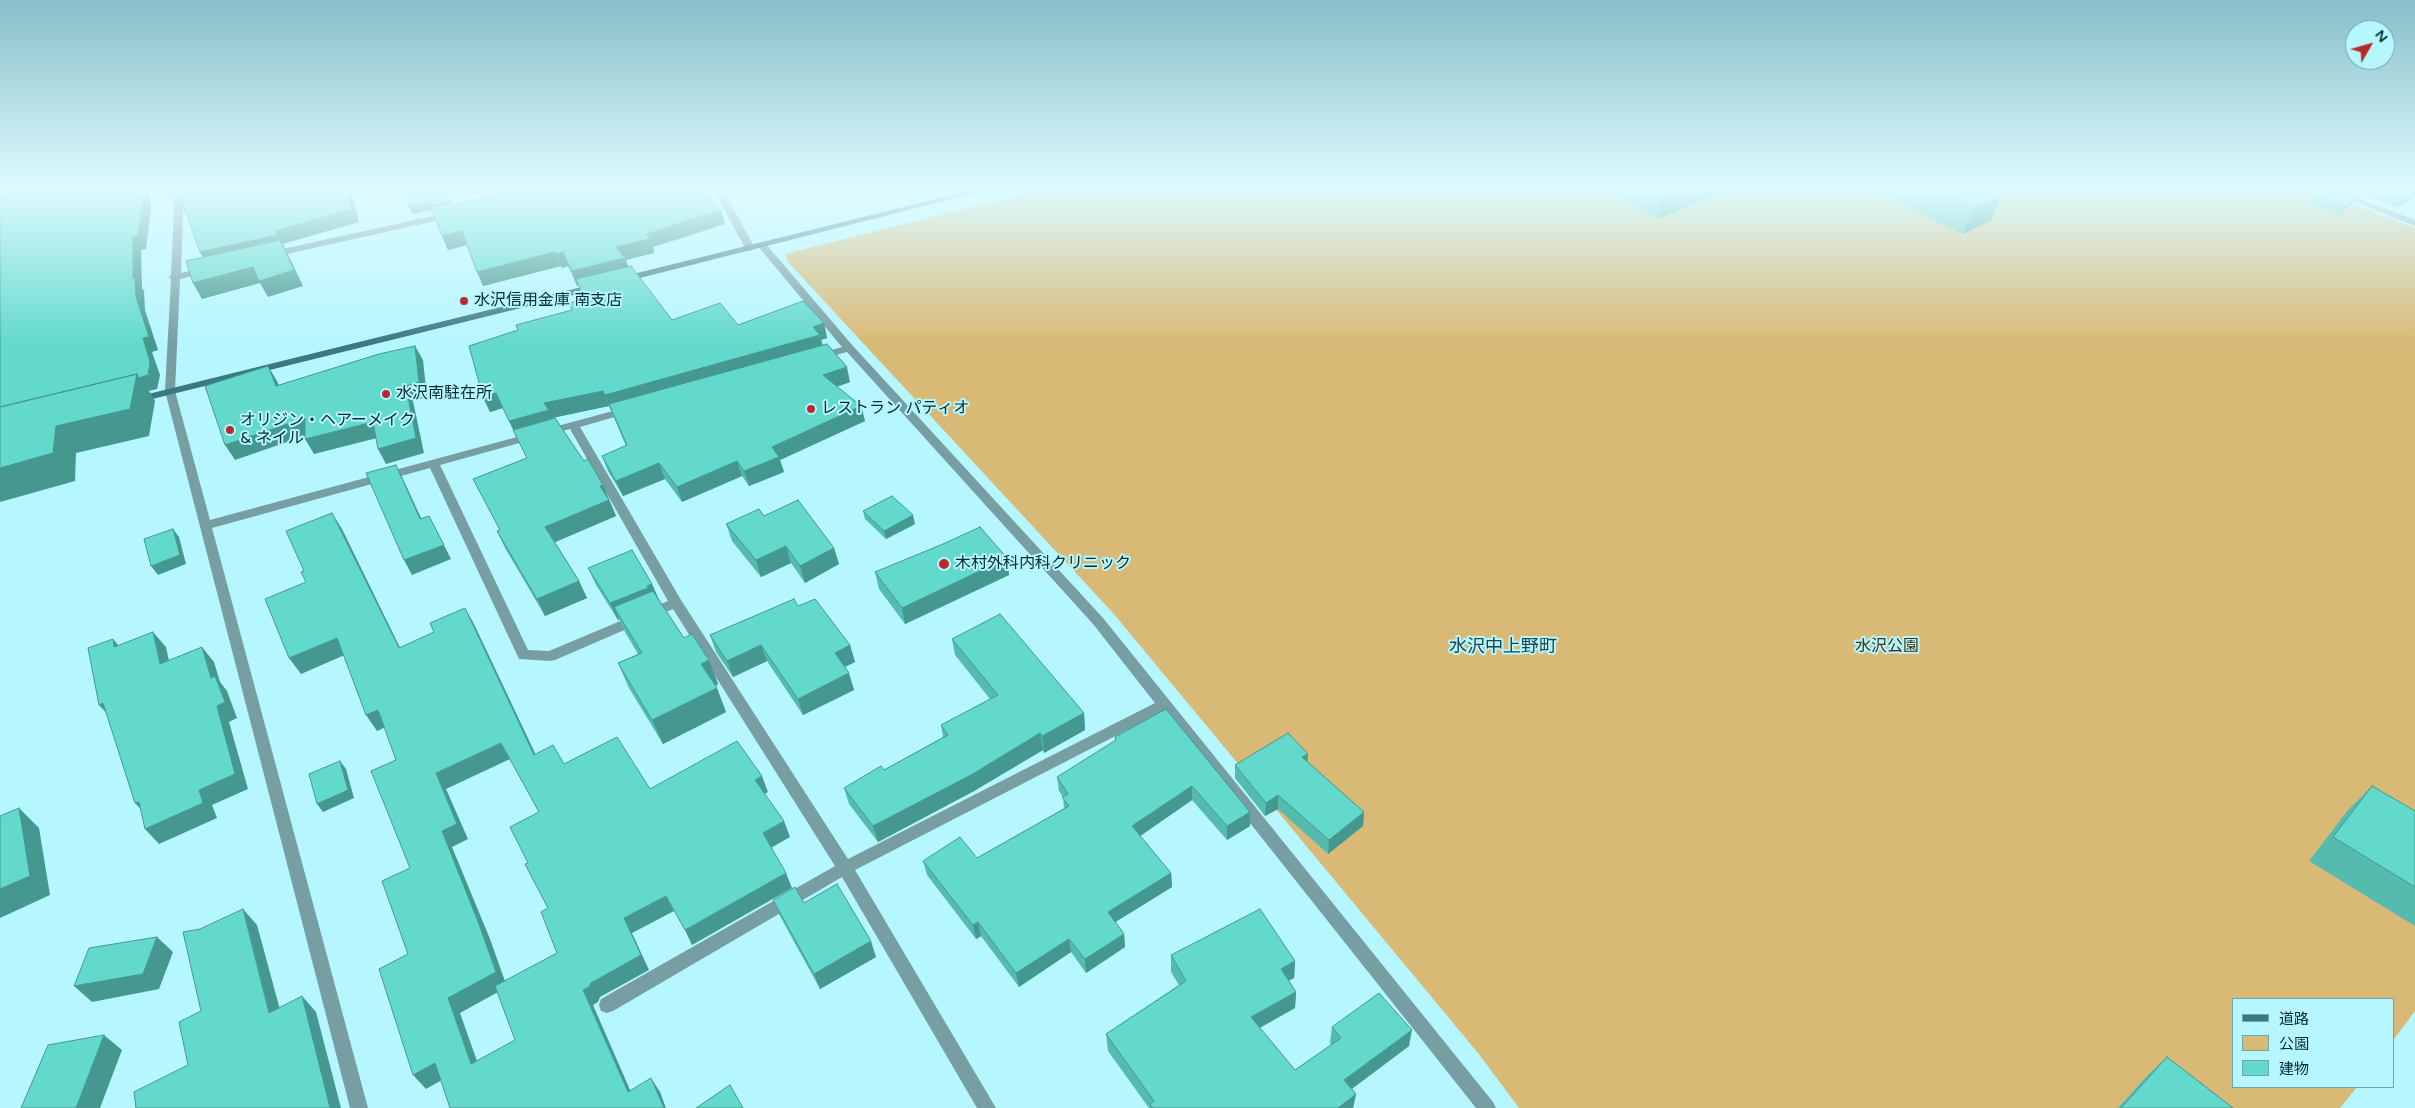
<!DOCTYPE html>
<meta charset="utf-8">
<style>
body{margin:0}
#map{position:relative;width:2415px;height:1108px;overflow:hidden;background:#b6f6fe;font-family:"Varela Round","Noto Sans JP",sans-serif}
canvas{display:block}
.legend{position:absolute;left:2232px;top:998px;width:162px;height:90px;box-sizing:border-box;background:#b6f6fe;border:1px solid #6fa6ac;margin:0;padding:6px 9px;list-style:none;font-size:15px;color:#042d31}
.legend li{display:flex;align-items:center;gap:10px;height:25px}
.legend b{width:25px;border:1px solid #6fa6ac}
.north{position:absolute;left:2345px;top:20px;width:50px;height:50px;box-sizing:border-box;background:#b6f6fe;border:1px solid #6fa6ac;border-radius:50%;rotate:52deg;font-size:14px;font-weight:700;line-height:20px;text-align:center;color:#042d31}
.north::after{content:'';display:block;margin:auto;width:18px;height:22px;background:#b92a2c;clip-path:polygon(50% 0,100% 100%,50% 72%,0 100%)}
</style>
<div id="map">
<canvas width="2415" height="1108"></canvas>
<ul class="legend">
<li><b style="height:6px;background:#3b7981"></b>道路</li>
<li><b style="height:14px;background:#d8b976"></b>公園</li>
<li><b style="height:14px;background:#63d9cc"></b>建物</li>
</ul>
<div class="north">N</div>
</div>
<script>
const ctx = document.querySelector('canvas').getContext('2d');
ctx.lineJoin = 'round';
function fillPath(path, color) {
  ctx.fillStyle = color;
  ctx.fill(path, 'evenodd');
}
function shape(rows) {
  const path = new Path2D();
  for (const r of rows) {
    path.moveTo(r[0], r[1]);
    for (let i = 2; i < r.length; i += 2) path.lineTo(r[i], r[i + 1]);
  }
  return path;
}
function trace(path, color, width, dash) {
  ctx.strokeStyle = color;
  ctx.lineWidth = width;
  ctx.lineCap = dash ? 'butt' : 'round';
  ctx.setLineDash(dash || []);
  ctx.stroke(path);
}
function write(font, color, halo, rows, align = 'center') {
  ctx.font = font + ' "Varela Round","Noto Sans JP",sans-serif';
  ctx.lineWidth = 4;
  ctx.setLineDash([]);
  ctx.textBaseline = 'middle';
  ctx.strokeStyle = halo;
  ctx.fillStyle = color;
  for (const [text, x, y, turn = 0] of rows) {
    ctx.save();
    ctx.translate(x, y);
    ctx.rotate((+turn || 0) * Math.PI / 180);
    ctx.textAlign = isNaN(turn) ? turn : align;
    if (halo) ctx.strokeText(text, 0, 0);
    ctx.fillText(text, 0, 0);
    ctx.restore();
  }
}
fillPath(shape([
 [1047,188,2311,188,2415,228,2415,1011,2394,1039,2394,999,2234,999,2234,1087,2357,1087,2340,1108,1519,1108,1478,1053,1113,613,788,262,785,254]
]), '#d8b976');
fillPath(shape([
 [175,188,184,188,181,273,206,267,211,270,209,272,180,279,175,391,210,520,624,408,632,408,634,410,632,412,580,427,681,600,848,859,1155,703,1093,624,847,352,818,360,814,359,814,355,842,347,757,245,759,243,765,243,853,346,1103,618,1493,1102,1496,1108,1476,1108,1162,712,855,870,996,1108,977,1108,842,877,613,1011,607,1013,601,1011,599,1005,601,999,835,866,673,609,555,660,550,661,519,659,430,468,212,528,368,1108,350,1108,165,391,171,279,169,277,171,275,175,188],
 [570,429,668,601,549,651,528,650,440,465,570,429],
 [713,188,722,188,755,248,753,250,750,251,745,248,713,188],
 [2320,188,2333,188,2415,220,2415,226,2320,188],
 [450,212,455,215,453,217,269,258,264,255,269,252,450,212]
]), '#779ea3');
fillPath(shape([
 [980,188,996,188,624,282,619,279,621,277,980,188],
 [594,284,598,285,598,289,136,403,130,400,136,397,594,284]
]), '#3b7981');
fillPath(shape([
 [509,188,709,188,710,190,703,191,725,224,653,247,654,253,626,260,628,266,672,320,738,325,824,323,827,338,821,340,823,345,850,382,837,387,861,406,865,421,780,460,784,472,749,486,742,476,682,502,665,479,623,496,608,471,602,456,626,446,609,406,552,418,584,461,603,485,616,516,555,542,579,581,587,598,545,616,505,548,497,531,500,530,473,479,527,458,503,408,490,412,483,397,518,330,572,310,584,299,578,285,577,286,568,266,562,268,561,266,483,286,467,245,448,250,432,210,413,214,409,207,451,203,454,205,510,191],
 [1096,188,1121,188,1101,193],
 [1604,188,1734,188,1657,219],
 [1870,188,1991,188,1990,190,1991,220,1963,234],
 [2325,188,2415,188,2415,197,2397,208,2365,195,2362,197,2358,196,2353,203,2338,215,2309,203,2314,196],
 [863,511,915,524,886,539,865,519],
 [764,516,834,548,839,564,805,583,791,563,761,577,732,541,726,524],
 [1007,558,1009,575,905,624,879,589,875,572],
 [588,568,652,584,659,600,684,638,709,660,718,684,716,686,726,712,663,744,629,688,618,663,638,654,625,632,619,619,618,620,596,585],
 [798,606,850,645,855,662,845,667,854,690,803,715,767,661,733,677,716,652,710,635],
 [952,639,1084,713,1085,730,1044,753,1043,750,974,791,878,842,849,804,844,788,884,770,943,737,941,725,990,699,955,655],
 [1166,709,1250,826,1227,840,1192,800,1140,836,1171,873,1172,887,1115,922,1124,934,1125,947,1086,973,1071,952,1019,987,981,936,976,939,927,875,923,861,977,858,1064,809,1063,797,1059,791,1057,777,1115,741,1115,737],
 [1307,762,1364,812,1363,826,1328,854,1278,809,1265,816,1235,778,1235,765],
 [2372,786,2415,811,2415,926,2309,861,2348,810],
 [773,900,804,903,876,957,820,989,780,916],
 [1171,955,1295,961,1294,978,1288,981,1296,992,1295,1008,1260,1028,1295,1070,1331,1045,1330,1043,1332,1027,1409,1046,1352,1089,1356,1094,1353,1108,1149,1108,1108,1051,1106,1034,1179,985,1171,972],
 [2167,1057,2233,1108,2118,1108,2148,1075]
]), '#55bbaf');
fillPath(shape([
 [142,188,149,188,151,209,146,249,141,250,142,288,144,291,145,310,158,350,152,352,160,375,157,389,149,391,155,401,149,436,76,453,75,481,0,502,0,468,56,426,143,338,133,278,133,237],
 [166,188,174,188,173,200],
 [348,188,351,188,359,222,283,244,303,286,268,297,260,283,202,299,193,283,284,248,208,265,200,252,276,231],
 [509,188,545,188,512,196],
 [695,188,709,188,710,190,696,193],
 [1101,188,1121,188,1101,193],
 [1679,188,1734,188,1657,219,1664,194],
 [2368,188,2370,188,2365,195,2362,197],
 [2415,189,2415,197,2397,208,2407,193],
 [2002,196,1991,220,1963,234,1974,209],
 [2359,196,2353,203,2338,215,2343,207],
 [181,199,188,211,185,212,178,200],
 [451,201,454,209,432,210,413,214,409,207,429,202],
 [721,210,725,224,653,247,654,253,626,260,630,272,576,279,578,285,577,286,572,271,616,247,647,234],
 [462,231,468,245,448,250,442,236],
 [555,252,561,266,483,286,477,272],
 [563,252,568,266,562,268,557,254],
 [824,323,827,338,821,340,824,350,611,410,605,395],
 [415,346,423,360,427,397,413,401,424,453,386,464,378,449],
 [268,366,277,381,285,401,276,386],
 [847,367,850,382,827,390,823,375],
 [603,391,609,406,552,418,555,425,516,436,509,421,544,403],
 [496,393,503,408,490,412,483,397],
 [861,406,865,421,780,460,784,472,749,486,744,471,772,447],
 [305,418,313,433,235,460,225,445],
 [373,422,381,437,314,454,305,439],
 [737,461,742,476,682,502,677,487],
 [659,463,665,479,623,496,616,481],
 [396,465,403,479,428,533,420,519],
 [603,485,616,516,553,543,545,527],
 [332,513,342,529,408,664,399,648],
 [913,515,915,524,886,539,884,531],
 [429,516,451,559,412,575,404,560],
 [173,529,179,537,186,564,158,575,151,566],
 [786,546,791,563,761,577,756,560],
 [834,548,839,564,805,583,800,566],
 [1007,558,1009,575,905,624,902,608],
 [579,581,587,598,545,616,537,599],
 [652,584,659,600,614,607,619,619,618,620,610,603],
 [465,608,474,624,543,770,534,755],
 [153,632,166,647,173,679,160,664],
 [337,638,347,654,301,674,289,658],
 [113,639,126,654,114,647],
 [761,645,767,661,733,677,727,661],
 [850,645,855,662,840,669,835,653],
 [202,647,214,662,220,682,227,691,237,718,229,722,248,789,212,805,217,818,159,844,145,829,199,790,217,706,211,678],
 [709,660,718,684,711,688,701,664],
 [849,673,854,690,803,715,798,699],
 [717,688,726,712,663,744,652,720],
 [103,703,113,720,99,705],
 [378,710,388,726,377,731,366,715],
 [1084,713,1085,730,1044,753,1042,736],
 [1040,733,1043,750,974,791,878,842,873,826],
 [501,743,510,759,446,789,468,839,452,847,490,939,507,987,460,1013,483,1078,471,1064,448,998,436,773],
 [1308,754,1307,768,1302,757],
 [340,761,346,769,354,798,323,812,317,804],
 [762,776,768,792,761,796,755,780],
 [1192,786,1192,800,1133,841,1132,826],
 [1278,795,1278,809,1265,816,1266,803],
 [139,802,149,818,135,803],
 [19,808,39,828,50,895,0,918,0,889],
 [1250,812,1250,826,1227,840,1227,826],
 [1364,812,1363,826,1328,854,1329,840],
 [784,821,790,837,769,849,763,833],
 [786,873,792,888,692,945,685,930],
 [1171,873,1172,887,1109,926,1108,912],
 [666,896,674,911,632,933,649,970,600,997,598,1002,593,1005,637,1106,628,1092,583,990,591,983,624,918],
 [243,909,257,925,285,1028,269,1013],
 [978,922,981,936,976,939,973,925],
 [1124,934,1125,947,1086,973,1085,959],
 [157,937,173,952,159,989,92,1002,74,986],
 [1069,939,1071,952,1019,987,1016,973],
 [871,941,876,957,820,989,814,974],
 [1295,961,1294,978,1279,986,1281,969],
 [1296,992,1295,1008,1250,1033,1251,1017],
 [302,996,316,1012,341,1108,330,1108],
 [1412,1030,1409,1046,1342,1096,1344,1080],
 [104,1035,122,1050,100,1108,76,1108],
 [435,1063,447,1077,426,1089,413,1075],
 [651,1078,660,1092,666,1108,664,1108],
 [1356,1094,1353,1108,1338,1108]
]), '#45988f');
const building = shape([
 [0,188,142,188,143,196,138,236,133,237,133,278,135,278,136,297,149,337,143,338,150,362,148,375,139,378,137,374,0,407,0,188],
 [178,188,348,188,352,209,276,231,278,235,200,252,181,199,178,200,178,188],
 [406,188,442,188,451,201,430,206,429,202,409,207,406,188],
 [519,188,701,188,721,210,647,234,650,239,616,247,625,258,572,271,563,252,557,254,555,252,477,272,462,231,442,236,431,207,452,202,454,205,519,188],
 [1653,188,1679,188,1664,194,1653,188],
 [1931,188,1986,188,2002,196,1974,209,1931,188],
 [2325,188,2340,188,2359,196,2343,207,2314,196,2325,188],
 [2395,188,2415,188,2415,189,2407,193,2395,188],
 [280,240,294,270,259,281,253,267,193,283,186,261,280,240],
 [631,266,672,320,720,303,738,325,803,301,824,323,813,327,820,335,605,395,603,391,544,403,549,410,509,421,496,393,483,397,469,346,518,330,516,325,572,310,570,303,585,299,576,279,631,266],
 [827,344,847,367,823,375,861,406,772,447,779,457,744,471,737,461,677,487,659,463,616,481,602,456,627,445,609,404,827,344],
 [415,346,419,382,406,386,416,438,378,449,373,422,305,439,305,418,225,445,205,386,268,366,276,386,379,354,415,346],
 [137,374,130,409,56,426,53,453,0,468,0,407,137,374],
 [555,418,584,461,588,459,603,485,600,486,609,500,545,527,579,581,537,599,497,531,500,530,473,479,527,458,513,430,555,418],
 [396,465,420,519,429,516,444,545,404,560,366,473,396,465],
 [892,496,913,515,884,531,863,511,892,496],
 [798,500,834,548,800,566,786,546,756,560,726,524,759,509,764,516,798,500],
 [332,513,399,648,434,632,430,623,465,608,534,755,553,745,564,764,617,737,650,789,737,741,762,776,755,780,784,821,763,833,786,873,685,930,666,896,624,918,641,955,591,983,589,987,583,990,628,1092,651,1078,664,1108,450,1108,435,1063,413,1075,379,969,408,954,382,881,410,868,371,771,396,760,378,710,366,715,337,638,289,658,265,599,306,582,301,572,304,571,286,531,332,513],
 [501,743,539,812,510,827,528,863,525,864,548,908,541,912,557,953,495,986,515,1040,471,1064,448,998,496,972,479,924,442,831,457,824,436,773,501,743],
 [980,527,1007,558,902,608,875,572,943,544,980,527],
 [173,529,180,555,151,566,144,539,173,529],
 [632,550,652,584,647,586,648,588,610,603,588,568,632,550],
 [653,591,684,638,692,634,709,660,701,664,717,688,652,720,618,663,642,653,614,607,653,591],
 [794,599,798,606,815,599,850,645,835,653,849,673,798,699,761,645,727,661,710,635,794,599],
 [1000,614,1084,713,1042,736,1040,733,971,775,873,826,844,788,881,766,884,770,948,735,941,725,998,695,952,639,1000,614],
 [153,632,160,664,202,647,211,678,215,676,225,702,217,706,235,774,199,790,203,803,145,829,139,802,135,803,103,703,99,705,88,648,113,639,114,647,153,632],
 [1166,709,1250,812,1227,826,1192,786,1132,826,1171,873,1108,912,1124,934,1085,959,1069,939,1016,973,978,922,973,925,923,861,960,837,977,858,1069,806,1062,797,1068,794,1057,777,1116,740,1115,737,1166,709],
 [1288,733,1308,754,1302,757,1364,812,1329,840,1278,795,1266,803,1235,765,1288,733],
 [340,761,348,790,317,804,309,774,340,761],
 [2372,786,2415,811,2415,887,2333,837,2372,786],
 [19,808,30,876,0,889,0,816,19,808],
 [837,884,871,941,814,974,773,900,795,887,804,903,837,884],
 [243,909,269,1013,302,996,330,1108,136,1108,134,1092,188,1065,179,1022,201,1011,183,932,200,929,243,909],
 [1260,909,1295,961,1281,969,1296,992,1251,1017,1295,1070,1341,1038,1332,1027,1379,993,1412,1030,1344,1080,1356,1094,1338,1108,1153,1108,1150,1104,1154,1101,1106,1034,1186,981,1171,955,1260,909],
 [157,937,143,974,74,986,89,948,157,937],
 [104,1035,76,1108,21,1108,48,1045,104,1035],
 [2167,1057,2233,1108,2121,1108,2167,1057],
 [730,1085,743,1108,696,1108,730,1085]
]);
fillPath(building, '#63d9cc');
trace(building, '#45988f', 1);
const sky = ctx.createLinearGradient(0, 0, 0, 343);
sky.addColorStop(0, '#87bfc8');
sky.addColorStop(0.55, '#defbff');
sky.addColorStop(1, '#defbff00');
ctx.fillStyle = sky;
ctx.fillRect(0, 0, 2415, 343);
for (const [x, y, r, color] of [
 [464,301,5,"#b92a2c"],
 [386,394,5,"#b92a2c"],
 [811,409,5,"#b92a2c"],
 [230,430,5,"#b92a2c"],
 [944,564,6,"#b92a2c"]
]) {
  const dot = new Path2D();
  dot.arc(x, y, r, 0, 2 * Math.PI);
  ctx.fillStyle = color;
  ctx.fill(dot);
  trace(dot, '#b6f6fe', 2);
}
write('16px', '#042d31', '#b6f6fe', [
 ["水沢信用金庫 南支店",474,301],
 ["水沢南駐在所",396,394],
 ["レストラン パティオ",821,409],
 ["オリジン・ヘアーメイク",240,421],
 ["& ネイル",240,439],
 ["木村外科内科クリニック",955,564]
], 'left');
write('16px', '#3f3213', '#b6f6fe', [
 ["水沢公園",1887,647]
]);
write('18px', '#20464a', '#b6f6fe', [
 ["水沢中上野町",1503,647]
]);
</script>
